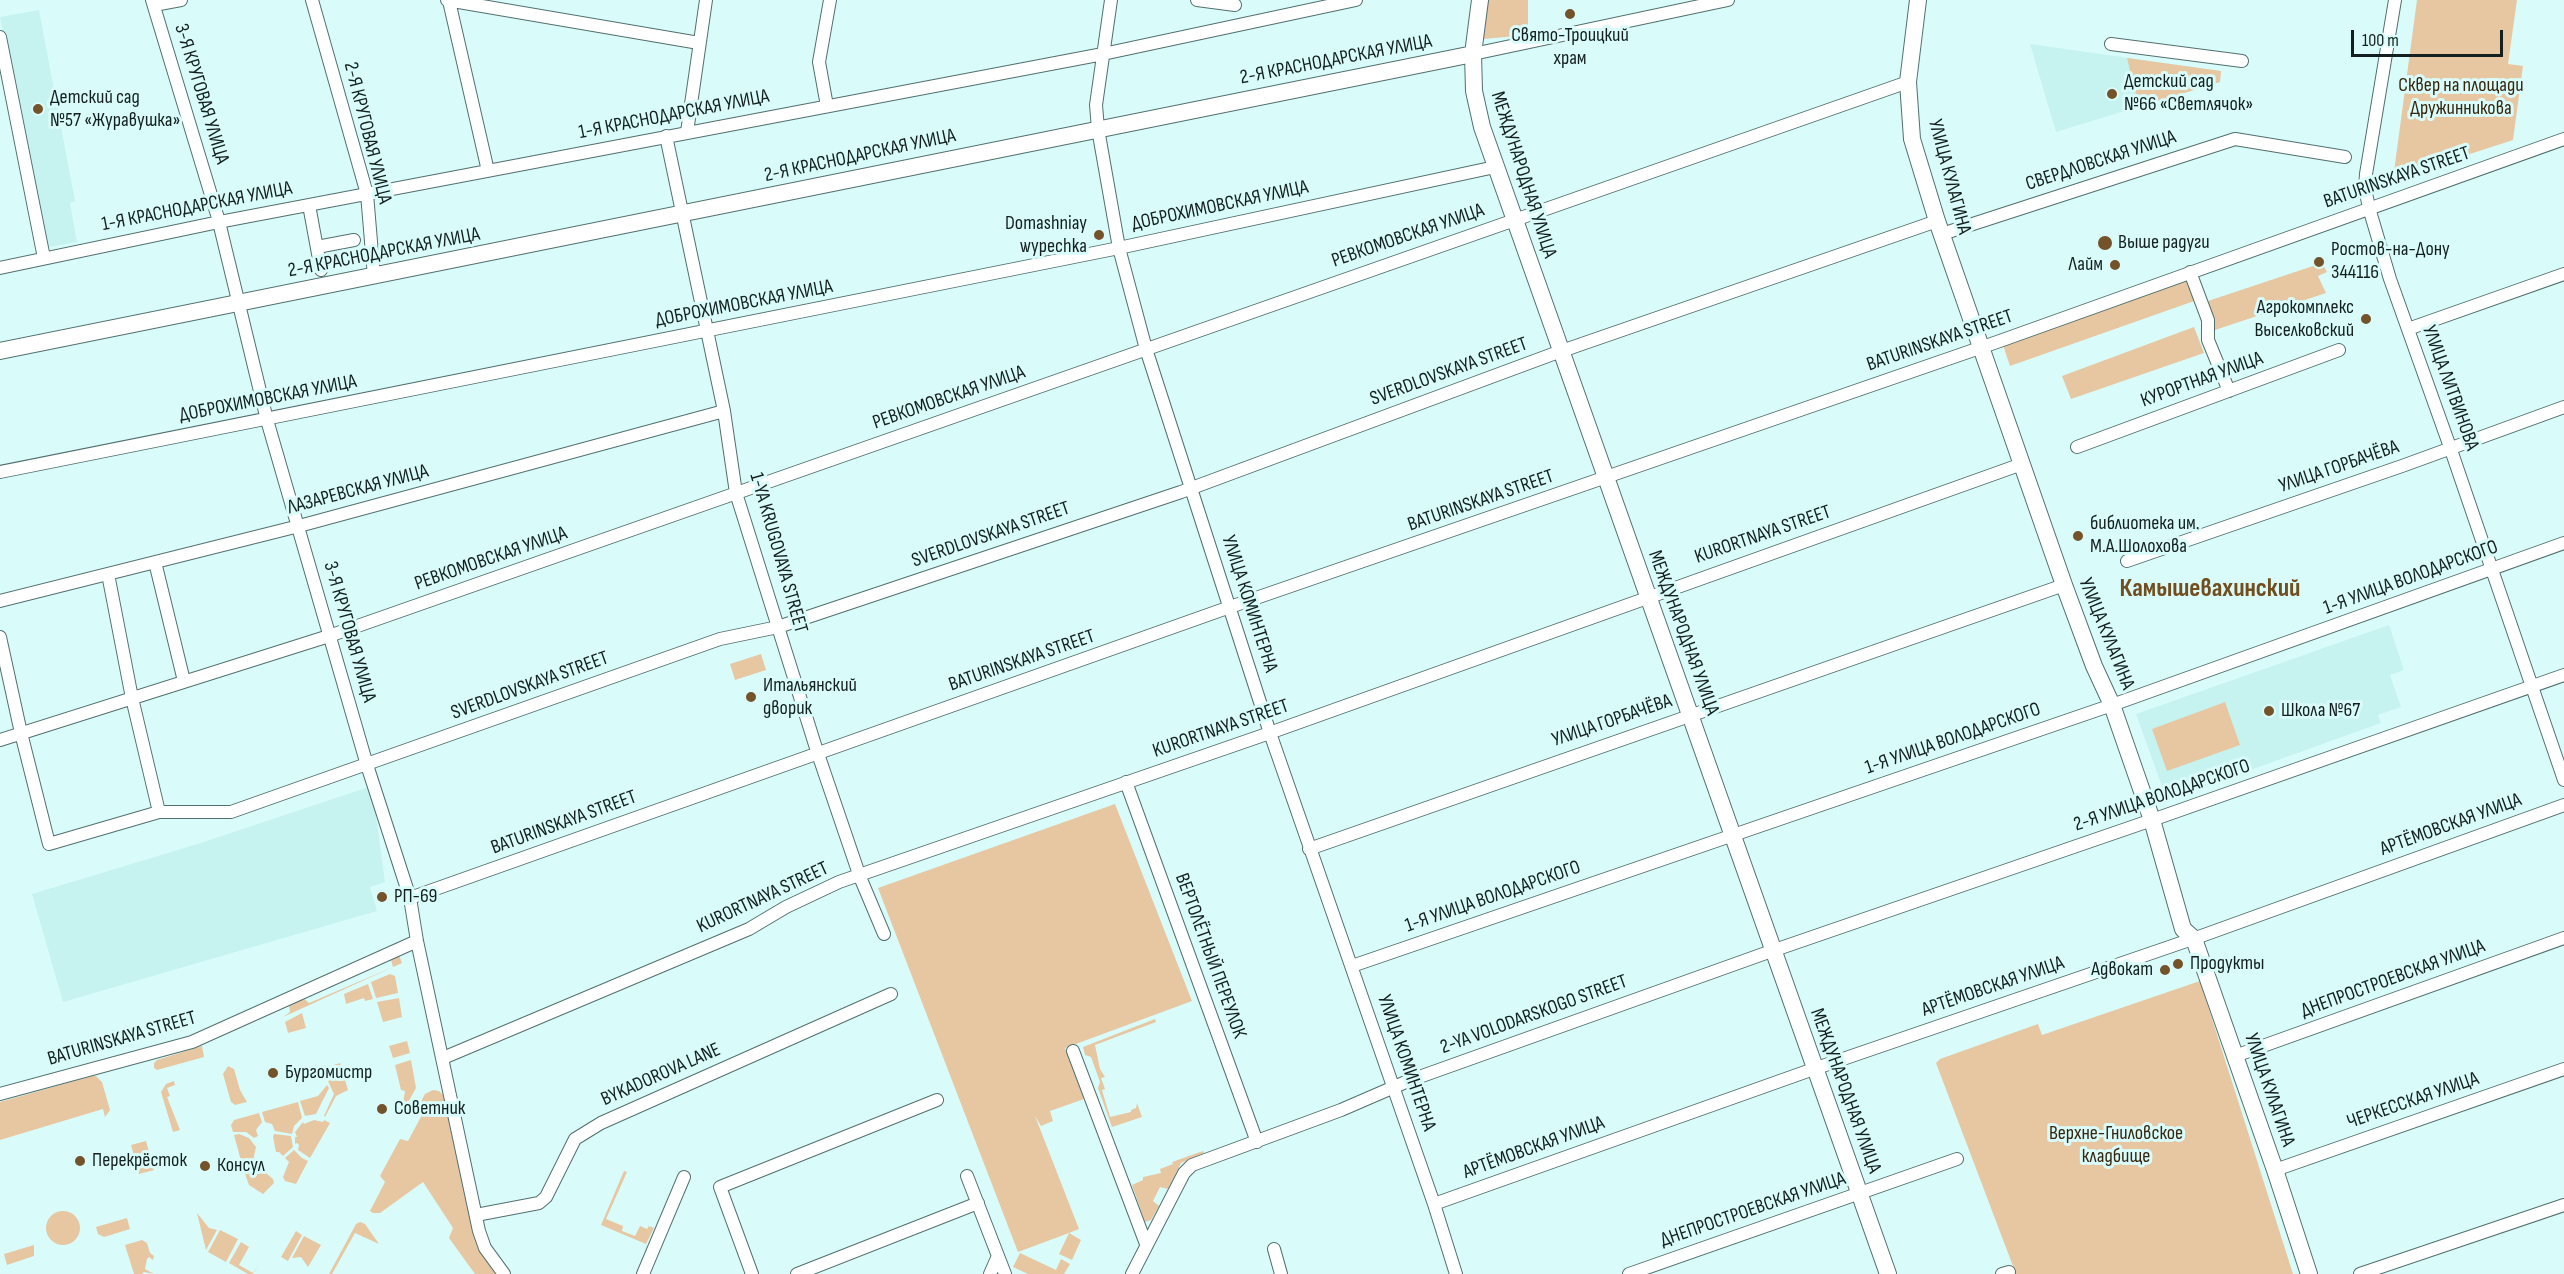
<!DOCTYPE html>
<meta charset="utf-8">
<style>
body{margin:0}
#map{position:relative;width:2564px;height:1274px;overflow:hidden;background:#d9fcfa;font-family:"Sofia Sans Condensed",sans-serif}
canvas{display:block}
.scale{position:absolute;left:2351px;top:30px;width:152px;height:27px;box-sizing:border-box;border:3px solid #13201f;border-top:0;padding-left:8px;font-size:18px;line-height:21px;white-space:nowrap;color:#13201f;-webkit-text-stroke:4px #d9fcfa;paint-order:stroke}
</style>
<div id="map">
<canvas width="2564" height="1274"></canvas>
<div class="scale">100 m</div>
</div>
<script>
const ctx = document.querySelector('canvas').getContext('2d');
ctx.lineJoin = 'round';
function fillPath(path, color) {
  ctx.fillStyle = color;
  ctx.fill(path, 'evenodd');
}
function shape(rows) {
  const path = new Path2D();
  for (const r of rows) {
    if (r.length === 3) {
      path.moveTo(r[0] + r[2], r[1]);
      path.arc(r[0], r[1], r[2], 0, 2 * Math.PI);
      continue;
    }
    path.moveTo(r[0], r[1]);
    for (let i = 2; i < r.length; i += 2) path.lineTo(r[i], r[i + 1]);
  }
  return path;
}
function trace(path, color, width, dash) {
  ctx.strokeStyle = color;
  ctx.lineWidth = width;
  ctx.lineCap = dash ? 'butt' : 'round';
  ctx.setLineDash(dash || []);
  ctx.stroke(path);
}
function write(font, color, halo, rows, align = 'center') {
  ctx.font = font + ' "Sofia Sans Condensed",sans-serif';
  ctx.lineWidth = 6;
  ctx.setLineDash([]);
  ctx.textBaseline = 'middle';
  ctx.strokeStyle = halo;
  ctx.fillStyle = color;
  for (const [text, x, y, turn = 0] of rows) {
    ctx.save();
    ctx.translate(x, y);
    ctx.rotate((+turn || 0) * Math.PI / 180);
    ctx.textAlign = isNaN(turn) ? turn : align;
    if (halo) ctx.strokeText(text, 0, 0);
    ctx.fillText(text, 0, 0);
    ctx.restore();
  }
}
fillPath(shape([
 [39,10,75,201,70,203,77,242,44,248,0,17],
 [2030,44,2221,71,2220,82,2056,132],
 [2389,625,2404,670,2390,675,2401,707,2378,715,2381,723,2167,800,2136,714],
 [372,786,385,882,370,887,377,911,63,1002,32,894,204,842]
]), '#c6f3f0');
fillPath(shape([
 [1484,0,1528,0,1528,35,1483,39],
 [2417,0,2517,0,2508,64,2523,66,2513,140,2393,179],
 [2127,58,2221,71,2220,82,2139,107],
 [2322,263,2327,272,2318,276,2326,293,2215,330,2205,302],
 [2188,275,2197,300,2010,366,2002,342],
 [2194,327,2204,353,2071,399,2062,376],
 [761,654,766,670,735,680,730,664],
 [2225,702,2240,745,2167,771,2152,729],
 [1115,804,1192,1001,1065,1048,1084,1099,1050,1111,1053,1121,1041,1126,1035,1116,1079,1229,1069,1233,1081,1240,1072,1260,1059,1254,1069,1233,1018,1252,878,888],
 [399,955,402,963,283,1017,290,1012,289,1005,303,998,309,1003,393,967,391,960],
 [390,974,395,976,398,993,376,998,371,982],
 [2200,981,2293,1274,2016,1274,1936,1063,1940,1059,2038,1024,2042,1035],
 [368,984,373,999,365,1001,364,998,346,1004,344,994],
 [399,998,402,1017,383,1022,377,1002],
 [302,1013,306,1028,288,1033,285,1022],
 [1155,1019,1156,1022,1095,1045,1100,1069,1105,1077,1101,1078,1105,1089,1102,1090,1110,1117,1131,1112,1131,1110,1136,1108,1137,1103,1142,1117,1112,1127,1098,1088,1100,1082,1091,1057,1085,1055,1083,1047],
 [407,1041,410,1053,393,1058,389,1046],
 [202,1046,204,1057,157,1070,154,1068,154,1063,157,1060],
 [411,1060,416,1088,406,1106,403,1103,405,1091,401,1090,395,1065],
 [340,1063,348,1090,336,1096,325,1117,324,1116,334,1094,328,1081,327,1067],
 [228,1066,234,1069,240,1090,247,1102,235,1105,231,1102,223,1074],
 [92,1076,96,1076,102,1082,110,1110,105,1117,103,1109,0,1140,0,1102],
 [174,1081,175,1085,167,1088,170,1096,167,1097,180,1130,173,1132,161,1092,166,1084],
 [327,1085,329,1088,316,1114,305,1116,300,1101,318,1096],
 [433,1090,439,1091,443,1095,474,1236,483,1256,497,1274,475,1274,449,1238,453,1228,423,1182,380,1213,373,1213,370,1211,385,1182,380,1176,400,1139,408,1141,422,1115,417,1109,425,1094],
 [298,1102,302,1118,294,1126,292,1134,275,1131,272,1124,265,1122,262,1112],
 [259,1113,262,1122,256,1130,258,1136,254,1138,246,1132,233,1132,231,1125,234,1120],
 [314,1120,323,1122,324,1120,330,1123,310,1158,298,1150,299,1145,297,1143,295,1144,295,1137,297,1137,295,1132,303,1122,304,1124],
 [239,1134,249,1138,256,1147,253,1161,243,1168,234,1135],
 [274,1134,291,1136,293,1147,283,1156,279,1152,276,1152,273,1137],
 [146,1141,154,1170,139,1174,131,1145],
 [294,1150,302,1158,308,1161,296,1184,285,1181,283,1177,289,1162,285,1158],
 [1203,1151,1204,1153,1181,1163,1168,1189,1160,1187,1153,1201,1159,1206,1151,1220,1145,1222,1132,1185,1143,1180,1143,1177,1161,1173,1160,1169,1173,1164,1172,1162],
 [256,1162,263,1163,261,1169,273,1179,274,1183,263,1194,249,1185,244,1171],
 [624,1171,627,1172,606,1219,623,1226,622,1231,635,1236,640,1226,647,1229,649,1226,654,1228,646,1244,601,1225],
 [63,1228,17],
 [197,1213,209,1228,217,1230,206,1250],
 [127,1218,130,1229,104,1237,98,1234,96,1227],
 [360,1222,365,1224,379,1244,355,1233,332,1274,329,1274,356,1224],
 [220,1230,238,1239,226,1262,208,1252],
 [296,1231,302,1235,288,1261,281,1257],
 [304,1236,321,1245,308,1267,301,1257,292,1258],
 [142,1240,147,1243,150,1253,154,1256,153,1260,149,1257,147,1259,145,1269,154,1274,144,1272,142,1274,134,1274,125,1245],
 [241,1242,249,1247,239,1265,253,1273,258,1265,253,1274,248,1274,229,1263],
 [34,1245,34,1256,7,1265,4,1254],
 [1020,1253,1056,1270,1061,1259,1070,1264,1064,1274,1028,1274,1013,1267]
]), '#e7c6a2');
const street = shape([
 [152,0,218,218,267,420,367,765,410,898,417,941,479,1231,485,1248,504,1274],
 [312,0,367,194,374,277],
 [447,0,699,43],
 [1111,0,1096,105,1098,129,1119,248,1146,349,1270,733,1434,1204,1456,1274],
 [1197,0,1235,5],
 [2395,0,2366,174,2365,188,2369,208,2390,279,2450,447,2564,780],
 [449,1,488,171],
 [154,5,181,0],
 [0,37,44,258],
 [2111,44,2242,61],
 [1473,54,1728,0],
 [827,106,819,62,830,0],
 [687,132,706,0],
 [666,136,724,411,736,493,816,748,860,877,884,934],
 [309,205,321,270],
 [1942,234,2235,139,2345,157],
 [317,247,354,240],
 [0,268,219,222,1103,54,1356,0],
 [2190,272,2208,320,2208,340,2229,391],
 [2408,329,2564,274],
 [2077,447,2339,350],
 [0,472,1114,249,1495,167],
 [2127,561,2402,466,2564,407],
 [155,562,184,681],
 [108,574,132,698,159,812],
 [0,601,299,526,724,411],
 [0,637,21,733,49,844,159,812,231,812,720,639,778,627,1181,492,1553,354,1937,221],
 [0,740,329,636,1908,82],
 [1126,782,1257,1142],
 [1309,849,2064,585],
 [410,898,1230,607,1997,342,2564,139],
 [1352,966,2112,705,2564,543],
 [1073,1051,1146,1244],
 [2235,1056,2564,938],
 [443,1058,749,929,786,907,839,882,1261,736,2022,464],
 [0,1094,192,1042,417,941],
 [2275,1170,2564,1069],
 [967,1176,1005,1274],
 [1434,1204,1808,1071,2204,935,2564,805],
 [476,1215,539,1203,546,1197,575,1139,601,1123,891,994],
 [1274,1249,1281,1274],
 [643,1274,684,1177],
 [752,1274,720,1187,937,1100],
 [797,1274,978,1203],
 [990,1274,998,1256],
 [1132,1274,1184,1173,1192,1165,1341,1110,1408,1081,1766,953,2152,820,2564,675],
 [1629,1274,1957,1159],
 [2002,1274,2009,1272],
 [2360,1274,2564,1205]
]);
const secondary = shape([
 [1480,0,1473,54,1474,91,1482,127,1888,1274],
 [1918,0,1908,82,1912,139,1937,221,2064,585,2094,666,2112,705,2152,820,2183,929,2194,939,2275,1170,2309,1274],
 [0,351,1473,54]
]);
trace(street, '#51706e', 14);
trace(secondary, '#51706e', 18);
trace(street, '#fff', 12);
trace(secondary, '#fff', 16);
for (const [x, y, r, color] of [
 [1570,14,6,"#74522a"],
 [2112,94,6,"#74522a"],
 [38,109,6,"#74522a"],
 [1099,235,6,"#74522a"],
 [2105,243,8,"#74522a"],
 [2319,262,6,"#74522a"],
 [2115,265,6,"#74522a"],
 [2366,319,6,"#74522a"],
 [2078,536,6,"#74522a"],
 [751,697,6,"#74522a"],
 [2269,711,6,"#74522a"],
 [382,897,6,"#74522a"],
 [2178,964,6,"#74522a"],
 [2165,970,6,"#74522a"],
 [273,1073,6,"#74522a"],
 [382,1109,6,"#74522a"],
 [80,1161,6,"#74522a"],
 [205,1166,6,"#74522a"]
]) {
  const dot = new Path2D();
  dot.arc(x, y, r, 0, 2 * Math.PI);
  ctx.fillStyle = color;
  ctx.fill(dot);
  trace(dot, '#d9fcfa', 2);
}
write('20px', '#13201f', '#d9fcfa', [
 ["Свято-Троицкий",1570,36,"center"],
 ["храм",1570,59,"center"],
 ["Детский сад",2124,82],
 ["№66 «Светлячок»",2124,105],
 ["Детский сад",50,98],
 ["№57 «Журавушка»",50,121],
 ["Domashniay",1087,224,"right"],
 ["wypechka",1087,247,"right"],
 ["Выше радуги",2118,243],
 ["Ростов-на-Дону",2331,250],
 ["344116",2331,273],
 ["Лайм",2103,265,"right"],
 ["Агрокомплекс",2354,308,"right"],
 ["Выселковский",2354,331,"right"],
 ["библиотека им.",2090,524],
 ["М.А.Шолохова",2090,547],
 ["Итальянский",763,686],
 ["дворик",763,709],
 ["Школа №67",2281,711],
 ["РП-69",394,897],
 ["Продукты",2190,964],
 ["Адвокат",2153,970,"right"],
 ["Бургомистр",285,1073],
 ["Советник",394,1109],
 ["Перекрёсток",92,1161],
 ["Консул",217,1166]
], 'left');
write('20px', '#13201f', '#d9fcfa', [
 ["2-Я КРАСНОДАРСКАЯ УЛИЦА",1336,60,-11],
 ["3-Я КРУГОВАЯ УЛИЦА",201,94,73],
 ["1-Я КРАСНОДАРСКАЯ УЛИЦА",674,115,-11],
 ["2-Я КРУГОВАЯ УЛИЦА",367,133,76],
 ["2-Я КРАСНОДАРСКАЯ УЛИЦА",860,156,-12],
 ["СВЕРДЛОВСКАЯ УЛИЦА",2101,161,-18],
 ["МЕЖДУНАРОДНАЯ УЛИЦА",1523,175,72],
 ["УЛИЦА КУЛАГИНА",1949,177,75],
 ["BATURINSKAYA STREET",2397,178,-19],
 ["ДОБРОХИМОВСКАЯ УЛИЦА",1220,206,-12],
 ["1-Я КРАСНОДАРСКАЯ УЛИЦА",197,207,-11],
 ["РЕВКОМОВСКАЯ УЛИЦА",1408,236,-19],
 ["2-Я КРАСНОДАРСКАЯ УЛИЦА",384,253,-11],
 ["ДОБРОХИМОВСКАЯ УЛИЦА",744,304,-11],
 ["BATURINSKAYA STREET",1940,341,-19],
 ["SVERDLOVSKAYA STREET",1449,372,-20],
 ["КУРОРТНАЯ УЛИЦА",2202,380,-20],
 ["УЛИЦА ЛИТВИНОВА",2450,388,70],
 ["РЕВКОМОВСКАЯ УЛИЦА",949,398,-19],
 ["ДОБРОХИМОВСКАЯ УЛИЦА",268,399,-11],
 ["УЛИЦА ГОРБАЧЁВА",2339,467,-19],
 ["ЛАЗАРЕВСКАЯ УЛИЦА",358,490,-15],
 ["BATURINSKAYA STREET",1481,501,-19],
 ["SVERDLOVSKAYA STREET",991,535,-19],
 ["KURORTNAYA STREET",1763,535,-19],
 ["1-YA KRUGOVAYA STREET",778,553,74],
 ["РЕВКОМОВСКАЯ УЛИЦА",491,559,-19],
 ["1-Я УЛИЦА ВОЛОДАРСКОГО",2411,578,-20],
 ["УЛИЦА КОМИНТЕРНА",1249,604,72],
 ["3-Я КРУГОВАЯ УЛИЦА",349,632,74],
 ["МЕЖДУНАРОДНАЯ УЛИЦА",1683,633,70],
 ["УЛИЦА КУЛАГИНА",2106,634,68],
 ["BATURINSKAYA STREET",1022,661,-19],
 ["SVERDLOVSKAYA STREET",530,686,-20],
 ["УЛИЦА ГОРБАЧЁВА",1612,721,-19],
 ["KURORTNAYA STREET",1221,729,-19],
 ["1-Я УЛИЦА ВОЛОДАРСКОГО",1953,739,-19],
 ["2-Я УЛИЦА ВОЛОДАРСКОГО",2162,796,-19],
 ["BATURINSKAYA STREET",564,823,-20],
 ["АРТЁМОВСКАЯ УЛИЦА",2451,825,-20],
 ["1-Я УЛИЦА ВОЛОДАРСКОГО",1493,897,-19],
 ["KURORTNAYA STREET",763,898,-25],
 ["ВЕРТОЛЁТНЫЙ ПЕРЕУЛОК",1210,956,70],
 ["ДНЕПРОСТРОЕВСКАЯ УЛИЦА",2393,979,-20],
 ["АРТЁМОВСКАЯ УЛИЦА",1993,987,-19],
 ["2-YA VOLODARSKOGO STREET",1534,1015,-20],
 ["BATURINSKAYA STREET",122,1039,-16],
 ["УЛИЦА КОМИНТЕРНА",1406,1063,71],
 ["BYKADOROVA LANE",661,1075,-24],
 ["УЛИЦА КУЛАГИНА",2269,1090,71],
 ["МЕЖДУНАРОДНАЯ УЛИЦА",1845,1091,70],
 ["ЧЕРКЕССКАЯ УЛИЦА",2413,1101,-19],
 ["АРТЁМОВСКАЯ УЛИЦА",1534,1148,-20],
 ["ДНЕПРОСТРОЕВСКАЯ УЛИЦА",1753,1210,-19]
]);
write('20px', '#38250d', '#d9fcfa', [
 ["Сквер на площади",2461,86],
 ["Дружинникова",2461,109],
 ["Верхне-Гниловское",2116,1134],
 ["кладбище",2116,1157]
]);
write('bold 26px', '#724d1e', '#d9fcfa', [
 ["Камышевахинский",2210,589]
]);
</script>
